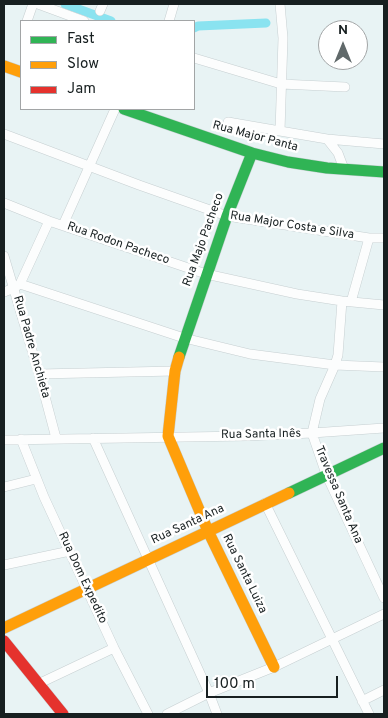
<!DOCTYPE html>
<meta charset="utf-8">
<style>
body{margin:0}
#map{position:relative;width:388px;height:718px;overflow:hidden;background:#e8f3f4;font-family:Overpass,sans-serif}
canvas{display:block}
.frame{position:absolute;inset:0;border:5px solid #171f20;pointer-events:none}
.legend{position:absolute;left:20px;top:20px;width:175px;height:90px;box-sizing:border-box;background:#fff;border:1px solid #a2a5a6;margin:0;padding:6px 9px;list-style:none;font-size:15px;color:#171f20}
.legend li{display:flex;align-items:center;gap:10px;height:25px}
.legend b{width:25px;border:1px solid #a2a5a6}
.north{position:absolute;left:318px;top:20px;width:50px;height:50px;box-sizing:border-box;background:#fff;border:1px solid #a2a5a6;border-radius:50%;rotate:0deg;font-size:14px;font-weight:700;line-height:20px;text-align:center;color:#171f20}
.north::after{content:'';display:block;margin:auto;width:18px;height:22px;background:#60696a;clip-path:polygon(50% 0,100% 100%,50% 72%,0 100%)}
.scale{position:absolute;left:206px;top:676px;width:132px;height:22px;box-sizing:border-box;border:2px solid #171f20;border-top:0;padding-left:6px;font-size:15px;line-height:18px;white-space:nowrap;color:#171f20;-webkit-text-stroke:4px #fff;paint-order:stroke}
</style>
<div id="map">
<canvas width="388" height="718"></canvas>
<div class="frame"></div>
<ul class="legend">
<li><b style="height:6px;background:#30b455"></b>Fast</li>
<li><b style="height:6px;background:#ff9f0a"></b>Slow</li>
<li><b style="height:6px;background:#e5322d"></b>Jam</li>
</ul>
<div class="north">N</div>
<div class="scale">100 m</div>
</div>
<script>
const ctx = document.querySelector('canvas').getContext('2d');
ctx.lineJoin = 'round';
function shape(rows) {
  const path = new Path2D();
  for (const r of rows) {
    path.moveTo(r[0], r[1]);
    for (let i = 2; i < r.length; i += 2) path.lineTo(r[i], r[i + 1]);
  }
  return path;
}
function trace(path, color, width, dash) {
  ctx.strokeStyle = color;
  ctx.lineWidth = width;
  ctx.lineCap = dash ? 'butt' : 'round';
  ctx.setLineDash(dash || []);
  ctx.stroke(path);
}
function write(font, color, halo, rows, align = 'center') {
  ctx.font = font + ' Overpass,sans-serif';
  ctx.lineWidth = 5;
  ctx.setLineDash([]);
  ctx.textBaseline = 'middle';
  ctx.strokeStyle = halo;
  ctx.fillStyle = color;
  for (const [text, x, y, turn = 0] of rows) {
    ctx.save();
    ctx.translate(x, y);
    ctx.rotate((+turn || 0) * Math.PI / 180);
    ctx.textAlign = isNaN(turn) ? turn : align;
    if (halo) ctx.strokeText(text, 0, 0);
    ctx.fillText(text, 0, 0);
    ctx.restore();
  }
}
trace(shape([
 [65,4,111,21],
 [194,28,198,26,266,23]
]), '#8ae3f0', 9);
const street = shape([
 [38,4,84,21],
 [280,4,283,38,280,131,327,139,338,153,344,169],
 [100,11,103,4],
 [27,21,33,4],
 [169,21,174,4],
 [194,58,281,84,345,87],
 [228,122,280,131],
 [4,134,139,185,227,216,369,238,384,238],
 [327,139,384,144],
 [4,203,49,221,206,274,297,294,342,301,384,305],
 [63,225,115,109],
 [4,256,39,374,56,438],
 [20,284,184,338,250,354,335,365,384,367],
 [4,292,14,288,20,284,49,221],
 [342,301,338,355,335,365,320,399,312,433,326,474,384,598],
 [351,302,369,238],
 [39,374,175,371],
 [93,438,209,693,217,714],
 [21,439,44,497,114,648,148,714],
 [4,440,246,436,312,433,384,428],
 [4,487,36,479],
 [265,503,369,714],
 [4,565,70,551],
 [38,684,114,648],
 [362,701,384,690],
 [167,714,209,693,274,667,384,614]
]);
const fast = shape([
 [124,109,252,153,288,162,327,168,384,172],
 [179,357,227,216,252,153],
 [289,493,384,448]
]);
const slow = shape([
 [4,66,21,72],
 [179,357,175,371,168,436,208,531,274,667],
 [4,628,289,493]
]);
const jam = shape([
 [4,641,63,714]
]);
trace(street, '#c6cfd1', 10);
trace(fast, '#c6cfd1', 12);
trace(slow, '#c6cfd1', 12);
trace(jam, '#c6cfd1', 12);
trace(street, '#fcfdfd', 9);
trace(fast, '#30b455', 11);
trace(slow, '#ff9f0a', 11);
trace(jam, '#e5322d', 11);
write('12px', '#171f20', '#fff', [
 ["Rua Major Panta",255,137,15],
 ["Rua Major Costa e Silva",292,226,9],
 ["Rua Majo Pacheco",204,240,-70],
 ["Rua Rodon Pacheco",118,244,19],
 ["Rua Padre Anchieta",31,347,74],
 ["Rua Santa Inês",261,435,-1],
 ["Travessa Santa Ana",338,495,67],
 ["Rua Santa Ana",188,525,-25],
 ["Rua Santa Luiza",244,574,64],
 ["Rua Dom Expedito",82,578,65]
]);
</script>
